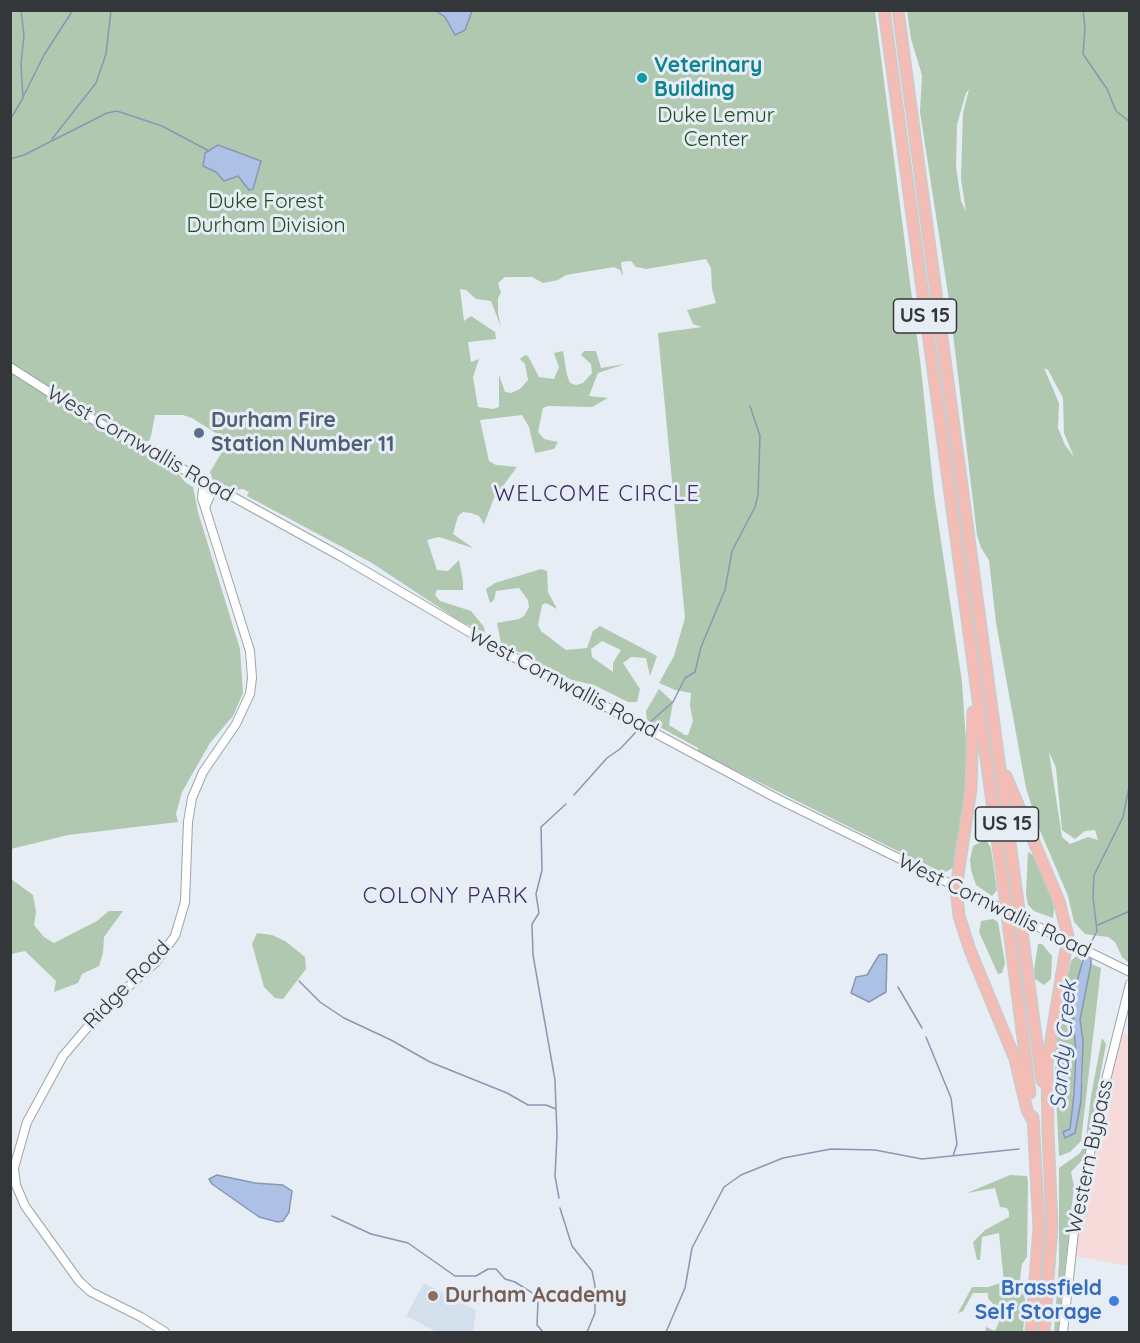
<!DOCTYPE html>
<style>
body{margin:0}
#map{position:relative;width:1140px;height:1343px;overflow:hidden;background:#e6edf4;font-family:Quicksand,sans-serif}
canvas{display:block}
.frame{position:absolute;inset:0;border:12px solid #34373a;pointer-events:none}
</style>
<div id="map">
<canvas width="1140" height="1343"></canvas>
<div class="frame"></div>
</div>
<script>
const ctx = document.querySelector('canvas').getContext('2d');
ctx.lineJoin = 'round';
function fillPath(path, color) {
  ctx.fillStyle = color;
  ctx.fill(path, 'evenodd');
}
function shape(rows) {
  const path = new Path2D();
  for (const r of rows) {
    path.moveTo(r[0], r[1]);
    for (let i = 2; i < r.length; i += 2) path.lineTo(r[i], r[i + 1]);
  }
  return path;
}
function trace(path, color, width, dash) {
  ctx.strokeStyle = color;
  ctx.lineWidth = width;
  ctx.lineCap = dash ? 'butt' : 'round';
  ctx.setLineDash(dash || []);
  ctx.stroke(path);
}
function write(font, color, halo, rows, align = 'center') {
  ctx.font = font + ' Quicksand,sans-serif';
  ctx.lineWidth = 6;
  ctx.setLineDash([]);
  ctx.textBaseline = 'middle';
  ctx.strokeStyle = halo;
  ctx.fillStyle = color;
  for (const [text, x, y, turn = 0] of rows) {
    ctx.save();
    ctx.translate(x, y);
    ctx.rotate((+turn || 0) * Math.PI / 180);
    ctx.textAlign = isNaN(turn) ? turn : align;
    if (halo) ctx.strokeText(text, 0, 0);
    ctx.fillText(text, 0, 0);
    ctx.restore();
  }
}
fillPath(shape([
 [1121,1033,1130,1035,1129,1266,1074,1256]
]), '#f6dbda');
fillPath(shape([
 [424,1283,476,1310,473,1332,437,1332,406,1316]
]), '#d3dfeb');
fillPath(shape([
 [11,11,875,11,921,368,934,494,962,682,968,770,956,866,944,873,914,859,698,752,698,748,647,720,646,711,659,689,673,702,669,725,685,735,688,735,693,721,690,706,691,693,675,690,659,683,674,656,685,618,658,333,702,327,693,324,687,310,716,303,712,289,711,268,706,259,646,269,636,267,631,261,621,262,623,276,620,270,614,267,566,275,558,280,543,283,532,277,505,277,498,283,501,293,498,298,498,313,501,327,491,301,476,299,466,290,460,289,464,321,471,316,495,332,496,339,468,342,471,362,479,359,473,377,478,407,493,409,499,407,499,375,505,392,511,393,520,389,528,380,525,364,520,359,525,355,528,356,539,377,554,379,559,367,554,353,563,351,567,375,570,383,576,385,583,383,592,373,591,364,581,355,584,351,596,351,601,368,625,364,598,373,589,396,608,398,592,407,548,406,543,408,538,432,544,439,558,442,554,449,535,453,529,427,522,415,480,420,489,461,496,465,517,467,494,498,484,524,479,516,471,513,463,512,458,516,453,534,473,548,439,537,427,540,437,570,448,571,459,560,463,581,463,590,437,590,435,595,440,601,471,611,484,627,485,633,458,620,372,563,247,496,249,492,243,489,234,490,213,480,210,472,225,447,225,439,192,418,183,415,155,415,151,436,149,441,140,441,138,449,178,473,185,482,193,487,198,512,240,649,243,693,233,716,210,743,182,792,176,814,178,822,68,835,11,849],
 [907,11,1129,11,1129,963,1122,957,1115,942,1108,937,1085,934,1074,922,1068,896,1038,826,1026,788,996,623,989,560,981,548,977,535,949,300,920,112,922,75,911,39],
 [969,89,963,113,961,179,966,211,961,201,956,167,957,124,966,93],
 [1044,368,1048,370,1063,398,1064,433,1074,457,1065,445,1058,428,1059,403],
 [1049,752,1056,768,1062,830,1075,839,1085,831,1095,830,1098,840,1088,837,1070,844,1062,837],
 [541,569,547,571,548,592,557,609,546,603,542,605,538,625,541,631,558,644,566,650,587,648,593,631,600,626,657,656,650,676,646,658,631,657,623,663,640,689,637,702,628,702,594,685,572,680,501,643,497,623,519,619,524,616,529,607,528,600,519,588,496,591,494,600,490,603,486,589,495,583],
 [602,641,621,650,613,663,613,672,592,657,591,649],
 [983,841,987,841,991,849,997,890,992,896,976,885,971,870,970,860,973,846],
 [1028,852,1033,855,1047,881,1054,908,1053,918,1034,911,1028,905,1026,893],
 [11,879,33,895,36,912,34,925,44,937,54,943,97,921,109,911,123,911,104,937,103,953,99,966,82,974,78,983,54,992,56,981,25,951,11,954],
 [993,919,998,922,1005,963,1002,973,998,974,979,932,981,921],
 [257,933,272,935,285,941,305,957,306,969,283,999,275,998,264,987,252,944],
 [1038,944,1042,944,1052,956,1051,979,1044,985,1035,979,1034,970],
 [1076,956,1082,961,1073,1014,1076,1054,1072,1117,1070,1129,1063,1132,1068,1138,1083,1080,1080,1020,1083,1005,1091,964,1101,968,1081,1141,1070,1152,1059,1156,1055,1075,1056,1032,1071,961],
 [1102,1038,1106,1044,1085,1157,1071,1172,1074,1186,1072,1205,1058,1332,1054,1332,1059,1263,1059,1168,1080,1153,1085,1144,1091,1096],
 [1010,1175,1027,1176,1028,1181,1027,1257,1022,1264,1020,1278,1026,1304,1023,1330,1023,1332,985,1332,986,1327,995,1331,1002,1315,988,1298,988,1293,973,1293,963,1311,958,1313,972,1287,988,1287,1004,1282,999,1233,982,1237,980,1260,977,1260,973,1242,985,1230,1009,1217,1009,1212,1007,1208,1000,1207,995,1188,967,1193]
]), '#b0c8af');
const water = shape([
 [436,11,472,11,465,30,455,35,445,17,436,11],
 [218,145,261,161,253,189,249,190,238,176,224,181,216,172,203,166,205,153,218,145],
 [1088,943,1091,946,1091,964,1080,1020,1083,1041,1081,1101,1075,1133,1065,1138,1063,1132,1070,1129,1074,1094,1076,1054,1073,1014,1077,981,1088,943],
 [884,954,887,955,886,992,869,1002,851,993,856,977,867,975,879,955,884,954],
 [217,1175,255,1183,283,1185,292,1191,289,1212,283,1221,278,1222,259,1217,212,1184,209,1179,217,1175]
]);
fillPath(water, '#adc0e5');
trace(water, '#8997b2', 1.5);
trace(shape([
 [1083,10,1085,28,1083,54,1107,89,1116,111,1130,122],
 [24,95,44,55,73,10],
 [10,120,23,98,21,64,24,35,21,10],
 [52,139,96,83,106,54,111,10],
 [10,159,24,155,107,113,117,111,162,126,209,151],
 [649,723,673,702,685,678,695,672,701,647,725,590,732,551,755,507,758,495,760,436,750,406],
 [574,795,607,758,620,749,636,732],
 [1098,925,1130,911],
 [1090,945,1097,931,1093,897,1094,875,1123,817,1130,782],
 [299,981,320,1002,344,1018,391,1040,430,1062,507,1093,528,1105,546,1105,556,1109],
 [898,987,922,1028],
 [926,1037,951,1098,957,1144,953,1156],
 [559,1198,555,1176,557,1135,555,1080,533,955,532,924,539,913,536,894,542,870,541,827,566,804],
 [560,1208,572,1246,592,1271,595,1286,595,1313,587,1332],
 [332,1216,371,1234,408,1243,455,1276,476,1276,488,1269,496,1269,505,1279,515,1282,531,1292,538,1301,537,1325,543,1332],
 [666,1332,685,1288,692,1248,724,1187,741,1175,783,1158,831,1149,875,1150,922,1159,1019,1149]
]), '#8997b2', 1.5);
const tertiary = shape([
 [10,367,85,415,340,556,493,646,776,798,1130,972],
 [206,505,214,486],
 [165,1332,141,1317,91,1292,79,1281,25,1206,16,1185,14,1168,27,1122,63,1056,103,1009,156,962,175,936,185,902,188,822,192,798,203,772,236,724,250,694,252,678,250,651,202,498,204,480],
 [1063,1332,1074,1232,1100,1104,1130,984]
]);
const motorway = shape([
 [884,10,1004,890],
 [898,10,1017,895],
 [973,712,971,789,956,888,959,916,970,950,1015,1059,1027,1110,1034,1123],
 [1006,776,1059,901,1068,936,1047,1064,1048,1138],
 [1009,930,1030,1093],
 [1023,939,1042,1081],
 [1031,1332,1039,1227,1033,1117],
 [1044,1332,1052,1227,1048,1132]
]);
trace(tertiary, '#9ea4aa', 10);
trace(motorway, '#cacbcc', 13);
trace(tertiary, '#fff', 8);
trace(motorway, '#f3bcb5', 10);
const motorwayBridge = shape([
 [1004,890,1009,930],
 [1017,895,1023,939]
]);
trace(motorwayBridge, '#cacbcc', 13, []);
trace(motorwayBridge, '#f3bcb5', 10);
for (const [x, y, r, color] of [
 [642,78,6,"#0f9aa8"],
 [199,433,6,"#5c6f8a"],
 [433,1296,6,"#8d6e63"],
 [1114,1301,6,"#3f7fe0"]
]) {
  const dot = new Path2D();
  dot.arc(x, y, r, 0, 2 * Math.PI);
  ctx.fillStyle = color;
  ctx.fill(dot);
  trace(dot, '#e6edf4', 2);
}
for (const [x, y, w] of [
 [925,316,63],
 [1007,824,63]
]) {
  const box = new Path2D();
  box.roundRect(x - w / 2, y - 17, w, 34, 4.5);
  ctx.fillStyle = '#e6edf4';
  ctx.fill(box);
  trace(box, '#34373a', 1.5);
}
write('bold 20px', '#34373a', null, [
 ["US 15",925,316],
 ["US 15",1007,824]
]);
write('bold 21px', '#0d838f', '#e6edf4', [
 ["Veterinary",654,66],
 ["Building",654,90]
], 'left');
write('21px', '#1f4b20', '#e6edf4', [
 ["Duke Lemur",716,116],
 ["Center",716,140],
 ["Duke Forest",266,202],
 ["Durham Division",266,226]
]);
write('bold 21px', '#4e5e75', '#e6edf4', [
 ["Durham Fire",211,421],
 ["Station Number 11",211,445]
], 'left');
write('21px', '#34373a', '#e6edf4', [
 ["West Cornwallis Road",140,444,30],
 ["West Cornwallis Road",563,683,28],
 ["West Cornwallis Road",994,906,26],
 ["Ridge Road",127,985,-46],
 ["Western Bypass",1090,1157,-78]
]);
write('bold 21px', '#366cbe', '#e6edf4', [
 ["Brassfield",1102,1289],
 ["Self Storage",1102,1313]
], 'right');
write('bold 21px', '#785e54', '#e6edf4', [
 ["Durham Academy",445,1296]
], 'left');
ctx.letterSpacing = '1.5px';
write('22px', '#3c2964', '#e6edf4', [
 ["WELCOME CIRCLE",597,494],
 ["COLONY PARK",446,896]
]);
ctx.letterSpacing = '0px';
write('italic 22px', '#3a5182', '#e6edf4', [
 ["Sandy Creek",1064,1045,-85]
]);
</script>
